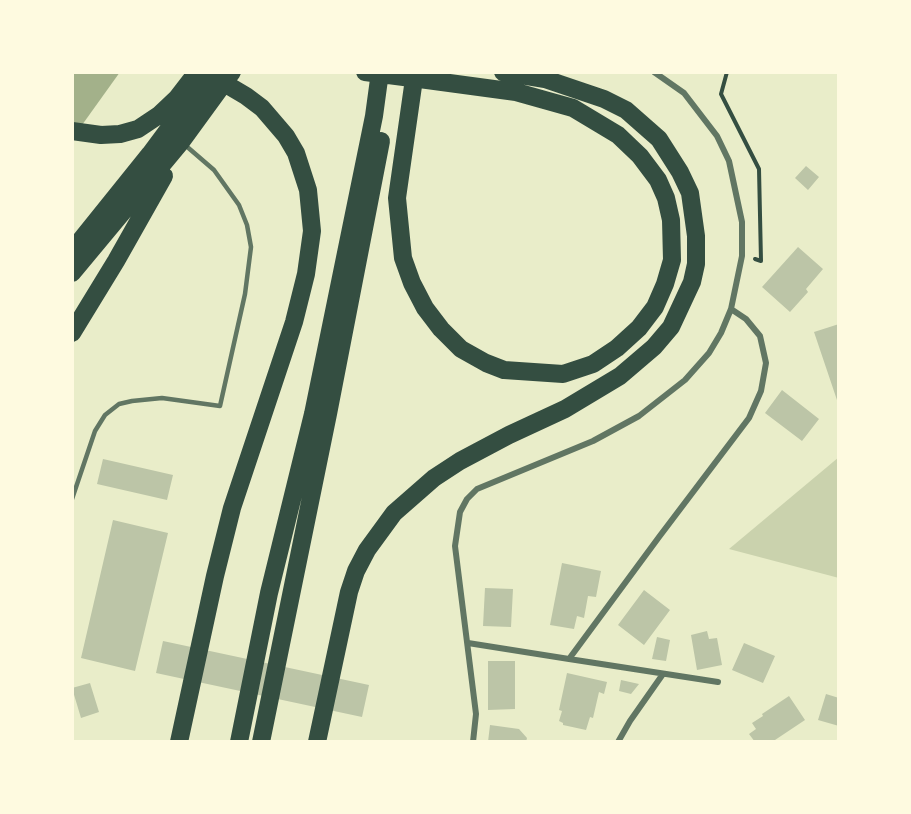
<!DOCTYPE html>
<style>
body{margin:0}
#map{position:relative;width:911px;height:814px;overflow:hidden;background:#e9edc9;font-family:Barlow,sans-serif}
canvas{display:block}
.frame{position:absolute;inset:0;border:74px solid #fefae0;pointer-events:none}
</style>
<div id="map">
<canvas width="911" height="814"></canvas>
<div class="frame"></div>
</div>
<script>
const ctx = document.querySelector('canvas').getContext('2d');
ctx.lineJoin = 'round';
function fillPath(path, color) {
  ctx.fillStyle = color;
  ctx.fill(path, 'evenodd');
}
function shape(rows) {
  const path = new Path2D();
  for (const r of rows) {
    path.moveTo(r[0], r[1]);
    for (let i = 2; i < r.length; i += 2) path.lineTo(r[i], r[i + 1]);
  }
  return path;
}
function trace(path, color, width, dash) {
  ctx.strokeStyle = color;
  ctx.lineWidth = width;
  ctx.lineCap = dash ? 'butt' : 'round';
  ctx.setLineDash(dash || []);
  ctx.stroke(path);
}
fillPath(shape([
 [839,457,839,578,729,549]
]), '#cad2ad');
fillPath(shape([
 [72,72,120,72,72,139]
]), '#a3b18a');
fillPath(shape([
 [806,166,819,177,808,190,795,178],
 [798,247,823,269,806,289,808,292,790,312,762,287],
 [839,324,839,406,814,332],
 [782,390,819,419,802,441,765,413],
 [103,459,173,475,167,500,97,484],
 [113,520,168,533,135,671,81,658],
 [562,563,601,571,596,597,588,596,584,618,577,616,574,629,550,625],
 [485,588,513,589,511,627,483,626],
 [644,590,670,610,644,645,618,625],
 [707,631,709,639,717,638,722,665,697,670,691,635],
 [657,637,670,640,666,661,652,659],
 [163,641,369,685,362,717,156,673],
 [744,643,775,656,763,683,732,670],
 [488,661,515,661,515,709,488,710],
 [567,673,607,682,604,694,599,692,593,718,590,717,586,730,563,725,563,723,559,721,562,711,559,710],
 [621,680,639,684,631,694,619,691],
 [90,683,99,712,81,718,72,688],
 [826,694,839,698,839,726,818,720],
 [789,696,805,720,772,742,755,742,749,734,756,729,752,723,763,716,762,714],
 [490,725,519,729,527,738,526,742,488,742]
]), '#bcc5a7');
trace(shape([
 [727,72,721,94,759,169,761,261,755,259]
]), '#344e41', 4);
trace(shape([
 [72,499,95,431,105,415,119,404,132,401,162,398,220,406,245,294,251,247,247,225,239,205,214,170,185,145]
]), '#617663', 4.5);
trace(shape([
 [468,643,569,659,659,537,749,418,761,391,766,363,760,336,746,319,731,309],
 [569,659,718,682],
 [473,742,476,714,455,546,460,512,467,499,477,489,593,441,639,416,685,380,709,353,721,333,731,309,742,256,742,222,729,161,717,136,684,93,654,72],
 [618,742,630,721,663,674]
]), '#617663', 6);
trace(shape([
 [365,72,427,80,516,92,573,108,618,135,640,156,658,180,666,198,671,220,672,260,665,284,655,307,639,328,617,348,593,364,563,374,504,370,486,363,461,349,441,329,425,308,412,283,403,258,397,198,415,72],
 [72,131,101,135,120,134,138,129,159,115,177,98,194,76],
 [72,251,150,154,211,72],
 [72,273,181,142,232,72],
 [72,333,116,261,164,176],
 [179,742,215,576,232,508,294,322,306,274,312,231,308,190,296,153,286,136,262,108,246,96,224,83,198,72],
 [239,742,269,593,313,414,374,116,380,72],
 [261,742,328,414,381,141],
 [317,742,349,592,356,571,367,550,394,513,434,478,460,461,509,435,565,409,620,376,654,347,671,327,692,282,696,264,696,236,690,193,680,172,659,139,626,110,604,99,545,79,503,72]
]), '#344e41', 18);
</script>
